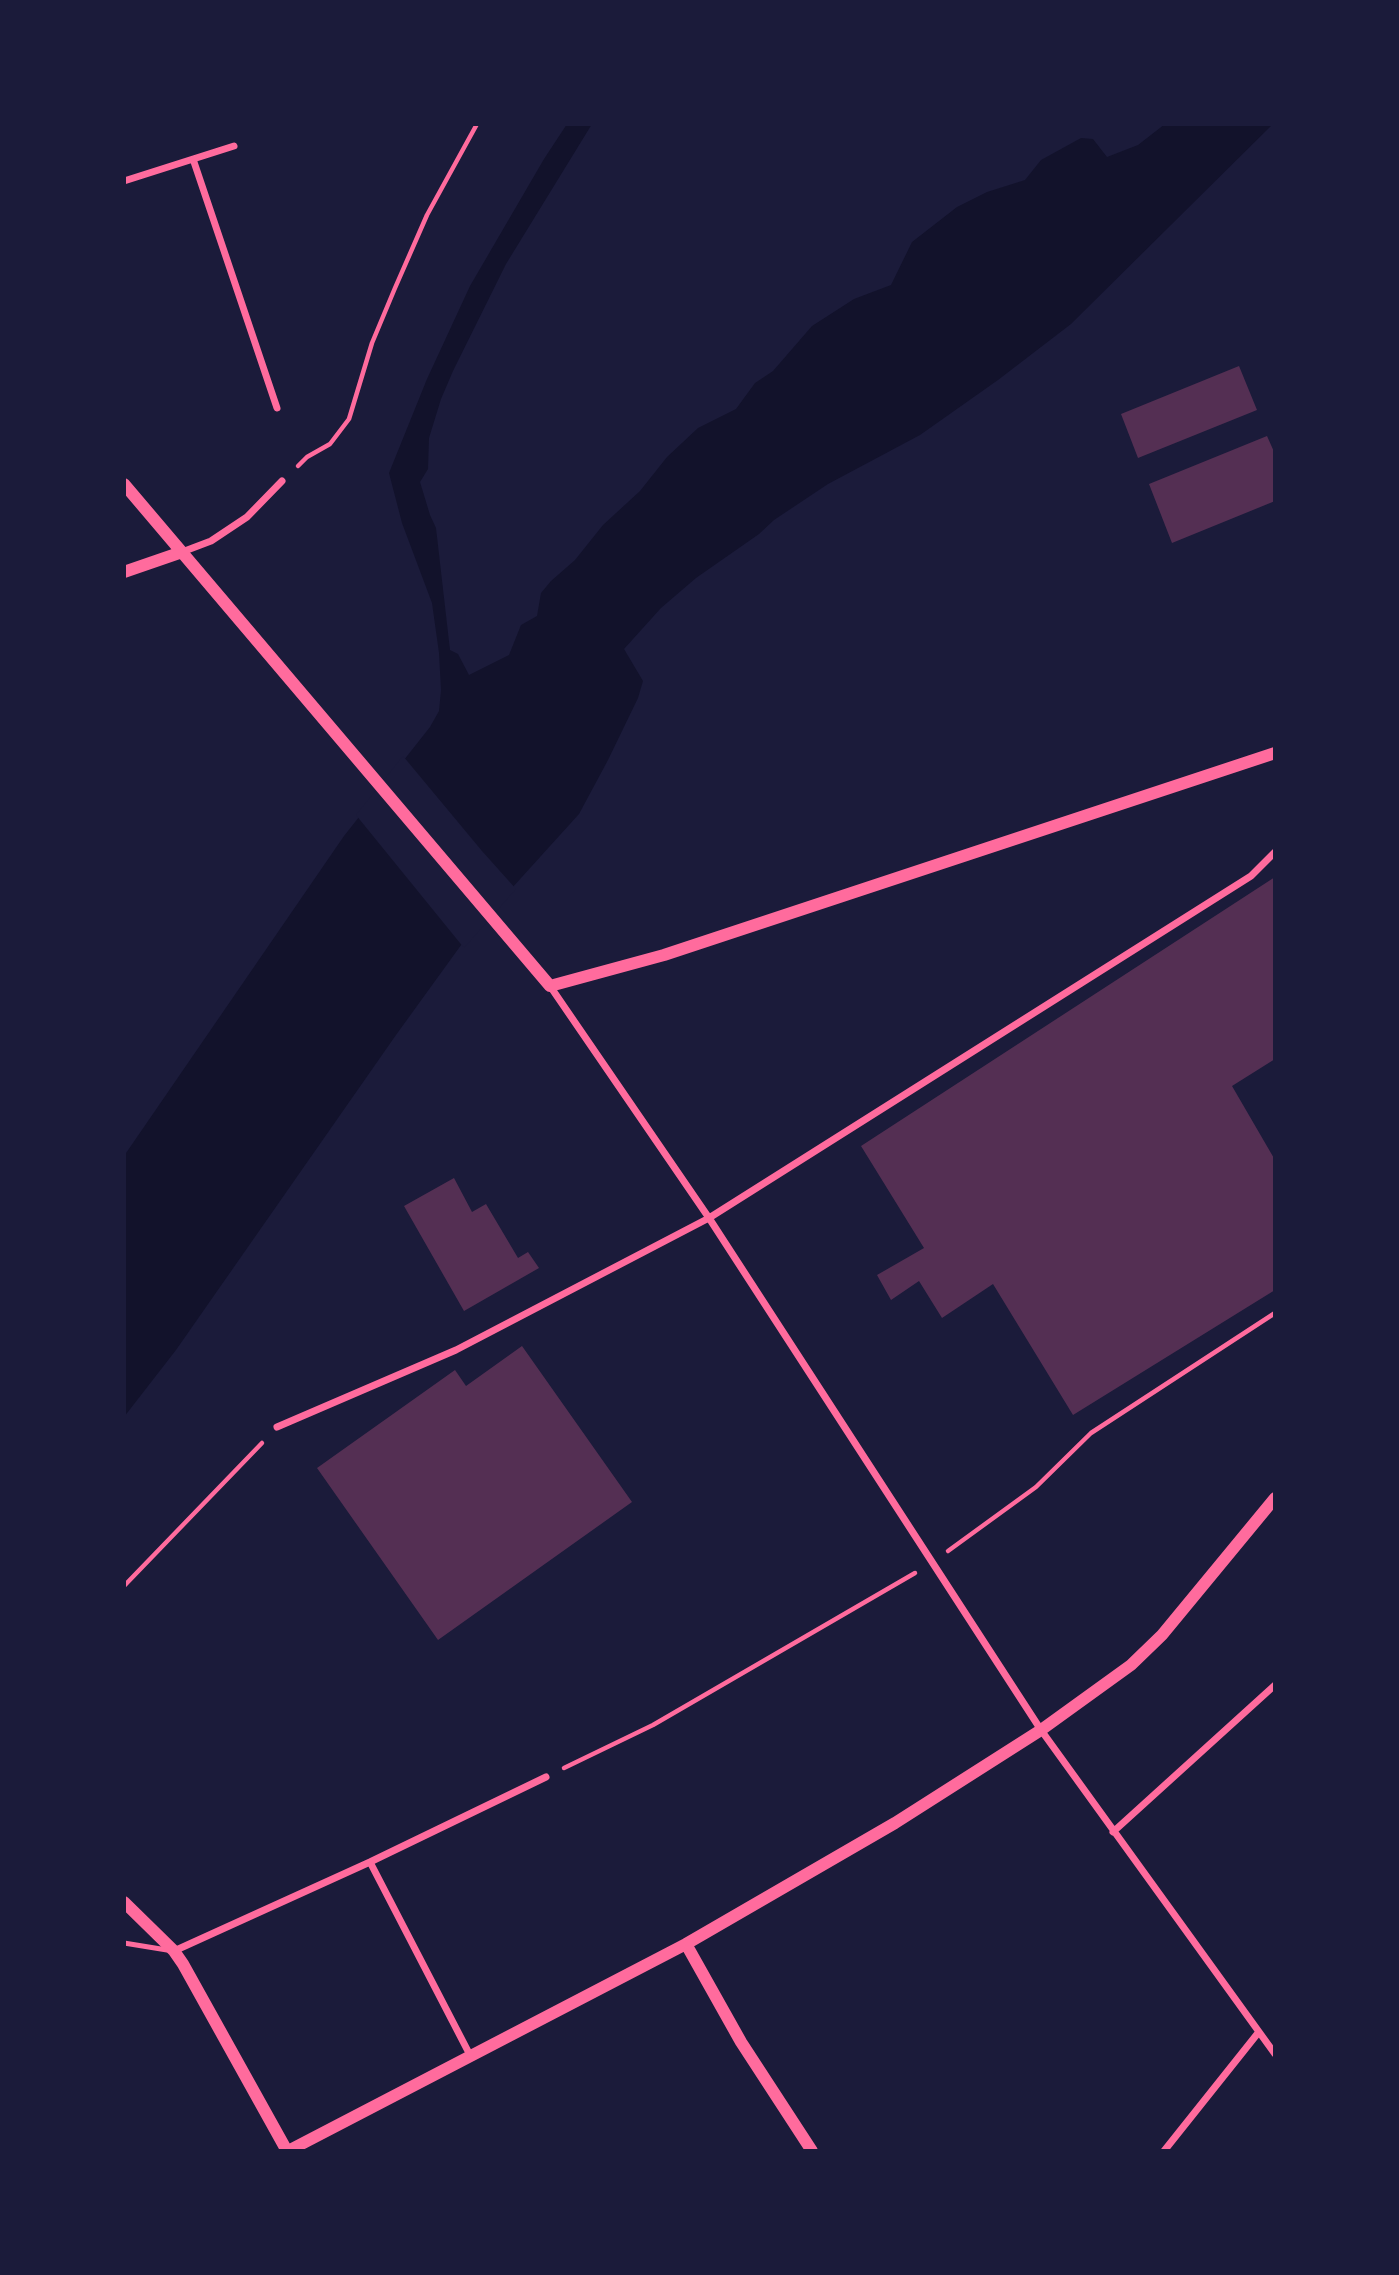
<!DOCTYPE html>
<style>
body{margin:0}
#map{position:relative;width:1399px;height:2275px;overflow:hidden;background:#1b1b3a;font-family:"Nunito Sans",sans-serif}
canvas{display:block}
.frame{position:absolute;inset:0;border:126px solid #1b1b3a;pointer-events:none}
</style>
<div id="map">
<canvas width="1399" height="2275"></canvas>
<div class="frame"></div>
</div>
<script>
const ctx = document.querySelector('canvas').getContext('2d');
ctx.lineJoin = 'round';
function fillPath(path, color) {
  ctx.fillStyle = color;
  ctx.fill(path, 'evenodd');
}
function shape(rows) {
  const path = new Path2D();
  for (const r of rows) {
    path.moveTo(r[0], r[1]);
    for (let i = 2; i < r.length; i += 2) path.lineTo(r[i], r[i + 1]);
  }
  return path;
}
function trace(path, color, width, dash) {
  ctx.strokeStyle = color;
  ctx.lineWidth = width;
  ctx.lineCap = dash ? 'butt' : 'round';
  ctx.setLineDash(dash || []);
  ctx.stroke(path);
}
fillPath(shape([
 [567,124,592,124,506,264,453,371,441,399,429,438,428,469,420,482,430,515,436,528,450,650,458,654,469,675,509,655,521,625,537,616,541,593,551,581,575,560,603,525,640,491,667,457,698,428,736,409,755,383,773,371,812,326,854,299,891,285,912,242,957,207,987,192,1025,180,1041,160,1081,138,1093,139,1107,157,1138,145,1165,124,1273,124,1071,324,998,380,920,435,828,484,774,520,759,534,696,578,661,608,624,649,643,681,638,698,608,760,579,814,464,941,396,1035,176,1350,124,1417,124,1156,344,836,430,727,439,711,441,690,439,653,432,603,402,523,389,473,427,379,470,286,544,159]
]), '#12122b');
fillPath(shape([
 [403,756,482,851,516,889,464,948,356,815]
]), '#1b1b3a');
fillPath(shape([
 [1239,366,1257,410,1138,458,1121,414],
 [1267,436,1275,454,1275,501,1172,543,1149,484],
 [1275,877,1275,1059,1232,1086,1275,1160,1275,1290,1073,1415,993,1284,942,1318,919,1281,891,1300,877,1275,924,1248,861,1146],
 [454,1178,472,1212,486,1204,518,1258,528,1252,539,1268,464,1311,404,1206],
 [522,1346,632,1502,438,1640,317,1468,455,1370,466,1386]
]), '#542f53');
trace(shape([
 [298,466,307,457,330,444,349,419,372,343,395,288,427,215,477,124],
 [948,1551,1036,1487,1091,1433,1275,1313],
 [124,1586,262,1443],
 [564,1768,653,1725,915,1573]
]), '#ff6b9d', 4.5);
trace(shape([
 [124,1943,167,1950]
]), '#ff6b9d', 5);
trace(shape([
 [193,159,277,408],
 [124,181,234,146],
 [182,552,211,541,247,517,282,481],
 [550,986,709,1218,1041,1730,1275,2054],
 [277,1427,456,1350,709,1218,1251,876,1275,852],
 [1113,1832,1275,1685],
 [370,1862,471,2057],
 [174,1951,370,1862,546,1777],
 [1164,2151,1258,2033]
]), '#ff6b9d', 7);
trace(shape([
 [124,484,550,986,664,955,1275,753],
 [124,572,182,552],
 [124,1902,174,1951,183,1964,287,2151],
 [686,1944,741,2042,812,2151],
 [288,2151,686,1944,895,1823,1041,1730,1131,1665,1162,1635,1275,1498]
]), '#ff6b9d', 12);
</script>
